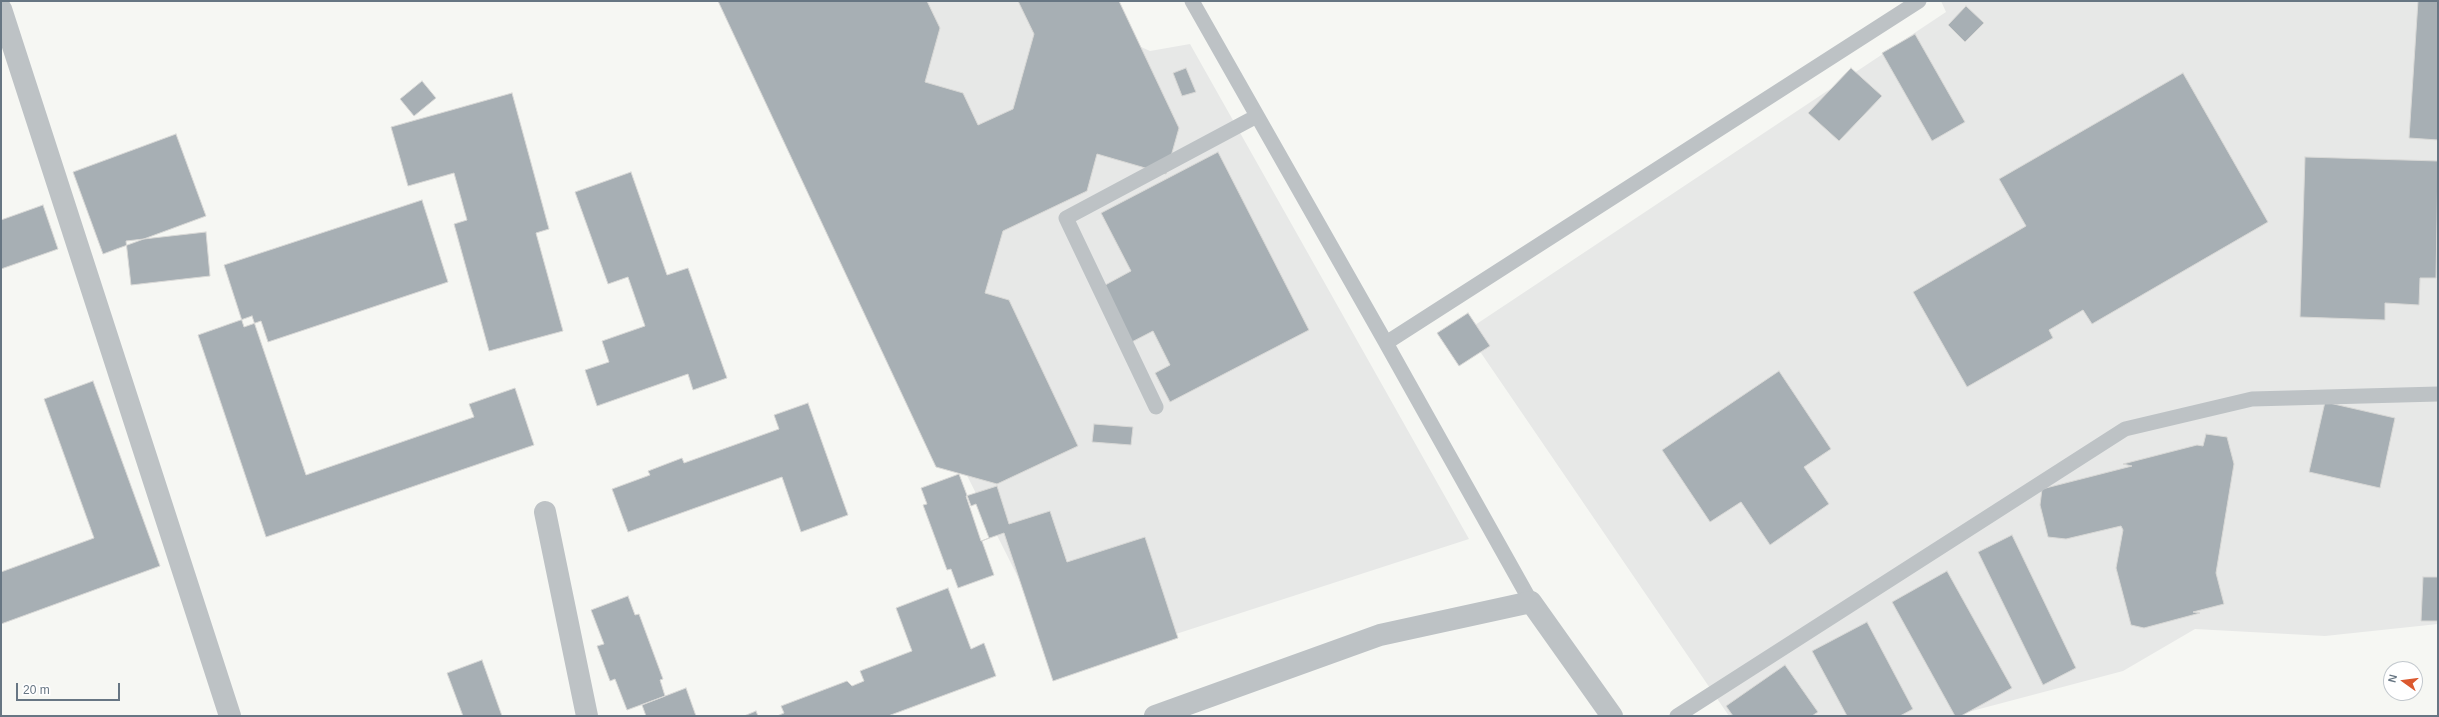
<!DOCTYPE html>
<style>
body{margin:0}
#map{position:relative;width:2439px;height:717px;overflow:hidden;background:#f6f7f3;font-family:Helvetica,sans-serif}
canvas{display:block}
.frame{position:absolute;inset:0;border:2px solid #677683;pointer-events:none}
.north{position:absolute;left:2383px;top:661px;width:40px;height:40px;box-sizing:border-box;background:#fff;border:1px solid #c2c8cd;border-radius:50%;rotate:284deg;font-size:11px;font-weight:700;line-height:16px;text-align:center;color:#677683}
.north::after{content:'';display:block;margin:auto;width:14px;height:18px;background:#db592f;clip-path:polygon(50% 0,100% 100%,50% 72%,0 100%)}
.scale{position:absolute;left:16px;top:683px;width:104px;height:18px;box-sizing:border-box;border:2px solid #677683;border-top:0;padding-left:5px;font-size:12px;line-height:14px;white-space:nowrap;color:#677683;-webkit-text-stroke:3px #fff;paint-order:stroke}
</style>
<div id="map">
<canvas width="2439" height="717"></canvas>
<div class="frame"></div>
<div class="north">N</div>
<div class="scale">20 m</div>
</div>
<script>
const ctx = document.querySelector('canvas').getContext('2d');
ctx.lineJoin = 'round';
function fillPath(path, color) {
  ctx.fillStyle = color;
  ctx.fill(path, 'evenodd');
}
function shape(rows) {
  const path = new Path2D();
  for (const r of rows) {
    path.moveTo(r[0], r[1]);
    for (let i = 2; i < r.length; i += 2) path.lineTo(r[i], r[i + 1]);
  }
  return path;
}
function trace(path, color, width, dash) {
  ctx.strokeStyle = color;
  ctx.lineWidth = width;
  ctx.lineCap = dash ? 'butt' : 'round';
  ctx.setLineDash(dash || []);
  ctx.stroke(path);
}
fillPath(shape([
 [729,1,1106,1,1128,41,1150,51,1190,44,1469,539,1071,668,1037,615],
 [1941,1,2438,1,2438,624,2325,636,2195,629,2123,671,1953,716,1729,716,1466,331,1946,12]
]), '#e7e8e7');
const building = shape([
 [718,1,927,1,940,28,925,82,963,93,978,125,1013,109,1034,34,1018,1,1119,1,1179,128,1166,174,1097,154,1087,191,1003,231,985,293,1009,300,1078,446,997,484,936,467,718,1],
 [2418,1,2438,1,2438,140,2409,138,2418,1],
 [1966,6,1984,23,1965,42,1948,25,1966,6],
 [1915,34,1965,122,1932,141,1882,53,1915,34],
 [1186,68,1196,92,1182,96,1173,73,1186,68],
 [1851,68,1882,96,1839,141,1808,113,1851,68],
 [2183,73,2268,222,2092,324,2083,310,2049,330,2053,338,1967,387,1913,292,2026,226,1999,179,2183,73],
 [422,81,436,98,414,116,400,99,422,81],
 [512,93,549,229,536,233,563,331,489,351,454,224,467,220,454,173,408,186,391,127,512,93],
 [176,134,206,216,103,254,73,172,176,134],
 [1218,152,1309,330,1170,402,1155,373,1170,365,1153,331,1124,346,1096,290,1131,271,1101,213,1218,152],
 [2305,157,2438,161,2436,278,2420,278,2419,305,2385,303,2385,320,2300,317,2305,157],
 [631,172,667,275,688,268,727,378,693,390,688,374,597,406,585,370,609,362,602,341,645,326,628,277,608,284,575,192,631,172],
 [422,200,448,282,268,342,261,321,244,327,224,265,422,200],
 [43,205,58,249,1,269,1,220,43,205],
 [206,232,210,276,131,285,126,241,206,232],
 [1468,313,1490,346,1459,366,1437,333,1468,313],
 [252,316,306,475,474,417,469,404,515,388,534,445,266,537,198,335,252,316],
 [1779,371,1831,449,1804,467,1829,504,1770,545,1741,502,1710,522,1662,450,1779,371],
 [93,381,160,566,1,624,1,572,94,538,44,399,93,381],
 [2325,402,2395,418,2380,488,2309,472,2325,402],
 [808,403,848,515,801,532,782,477,628,532,612,489,650,475,648,471,682,458,684,463,779,429,774,415,808,403],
 [1094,424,1133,427,1131,445,1092,442,1094,424],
 [2206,434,2227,437,2234,464,2216,573,2224,604,2193,612,2200,613,2144,628,2131,625,2116,568,2123,530,2121,526,2066,539,2048,537,2040,505,2042,489,2132,466,2123,464,2197,445,2203,446,2206,434],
 [959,474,971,506,976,504,989,538,982,541,994,575,958,588,951,569,947,570,923,505,927,504,921,488,959,474],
 [997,486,1009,524,1050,511,1067,562,1145,537,1178,638,1053,681,1004,533,981,541,966,496,997,486],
 [2012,535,2076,668,2043,685,1978,552,2012,535],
 [1947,571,2012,688,1961,716,1955,716,1892,602,1947,571],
 [2423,577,2438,577,2438,621,2421,621,2423,577],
 [948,588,971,649,984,643,996,676,888,716,777,716,784,713,781,706,847,681,852,686,864,681,860,671,912,651,896,608,948,588],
 [628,596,635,615,639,614,663,679,660,680,665,696,627,710,615,679,610,681,597,646,604,644,591,610,628,596],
 [1867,622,1913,709,1900,716,1847,716,1812,651,1867,622],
 [482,660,502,716,463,716,447,673,482,660],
 [1785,665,1818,712,1812,716,1733,716,1726,706,1785,665],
 [686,688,696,716,646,716,642,705,686,688],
 [756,711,758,716,744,716,756,711]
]);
fillPath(building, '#a7afb4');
trace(building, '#d8d8d6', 1);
trace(shape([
 [1192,1,1386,343],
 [1156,407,1066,218,1257,116],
 [1531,602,1386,343,1919,1],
 [1677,716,2125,429,2252,399,2438,394]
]), '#bdc2c5', 15);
trace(shape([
 [1,9,230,716],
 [545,512,587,716],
 [1155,716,1380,635,1531,602,1612,716]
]), '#bdc2c5', 22);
</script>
